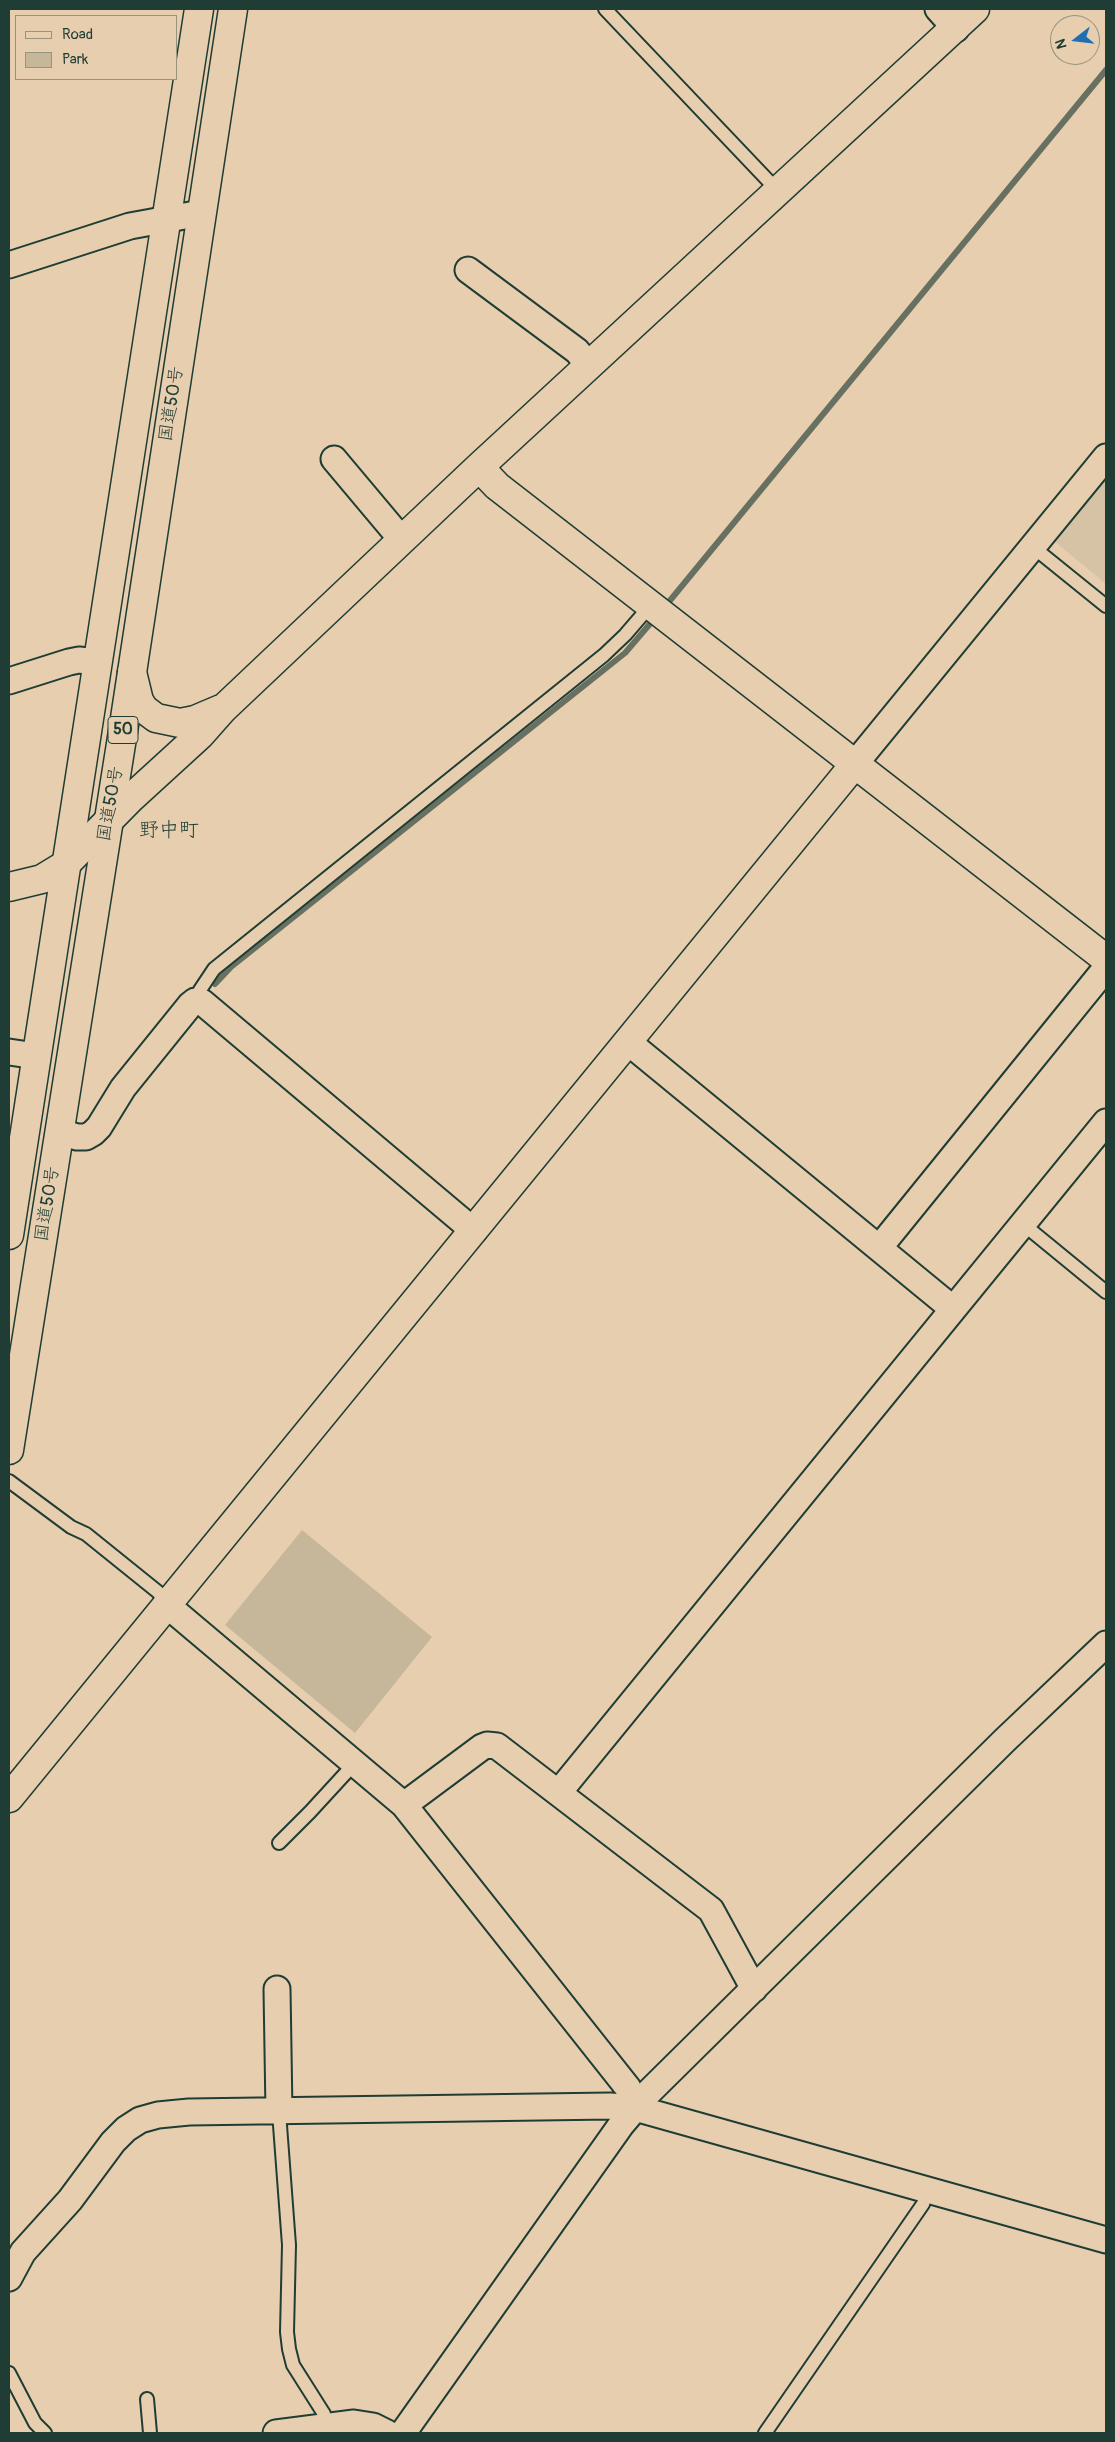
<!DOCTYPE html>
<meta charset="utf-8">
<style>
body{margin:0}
#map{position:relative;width:1115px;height:2442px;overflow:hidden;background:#e7ceaf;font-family:Pangolin,sans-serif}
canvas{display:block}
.frame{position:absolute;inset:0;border:10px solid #1f3d34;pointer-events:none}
.legend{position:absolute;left:15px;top:15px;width:162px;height:65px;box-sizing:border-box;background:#e7ceaf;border:1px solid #97947e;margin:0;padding:6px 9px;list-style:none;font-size:15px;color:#1f3d34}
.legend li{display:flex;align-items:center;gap:10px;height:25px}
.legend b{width:25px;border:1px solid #97947e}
.north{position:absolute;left:1050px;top:15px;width:50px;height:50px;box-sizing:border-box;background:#e7ceaf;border:1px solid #97947e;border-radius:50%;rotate:254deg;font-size:14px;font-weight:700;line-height:20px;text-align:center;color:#1f3d34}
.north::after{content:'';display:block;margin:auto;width:18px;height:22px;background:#1f6fb2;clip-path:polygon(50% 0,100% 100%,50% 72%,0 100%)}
</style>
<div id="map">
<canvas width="1115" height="2442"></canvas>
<div class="frame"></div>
<ul class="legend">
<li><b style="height:6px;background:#e7ceaf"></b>Road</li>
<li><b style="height:14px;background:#c6b69a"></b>Park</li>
</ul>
<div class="north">N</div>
</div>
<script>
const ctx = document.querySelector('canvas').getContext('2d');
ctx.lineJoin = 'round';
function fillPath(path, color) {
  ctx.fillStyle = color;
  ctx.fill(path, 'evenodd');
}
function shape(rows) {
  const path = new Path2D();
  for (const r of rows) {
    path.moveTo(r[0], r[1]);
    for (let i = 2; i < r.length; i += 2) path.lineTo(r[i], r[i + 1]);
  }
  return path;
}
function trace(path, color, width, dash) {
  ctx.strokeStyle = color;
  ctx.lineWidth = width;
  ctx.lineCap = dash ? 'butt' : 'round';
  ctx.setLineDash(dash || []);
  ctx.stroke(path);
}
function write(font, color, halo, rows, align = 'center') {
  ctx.font = font + ' Pangolin,"Klee One",sans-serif';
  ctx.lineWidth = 4.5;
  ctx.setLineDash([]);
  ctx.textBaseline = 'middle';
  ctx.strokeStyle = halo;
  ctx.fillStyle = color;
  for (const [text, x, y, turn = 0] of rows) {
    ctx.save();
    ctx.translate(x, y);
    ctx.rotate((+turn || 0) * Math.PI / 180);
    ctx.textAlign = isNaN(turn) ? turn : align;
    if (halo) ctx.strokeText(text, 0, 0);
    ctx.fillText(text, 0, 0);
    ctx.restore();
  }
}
fillPath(shape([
 [1106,477,1106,584,1054,541]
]), '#d6c2a4');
fillPath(shape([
 [302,1530,432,1637,355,1733,225,1625]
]), '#c6b69a');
trace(shape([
 [663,609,1106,70],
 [215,984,231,967,625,653,655,618]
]), '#687161', 6);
const lane = shape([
 [605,9,778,191],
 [1033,547,1106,606],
 [199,1002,200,990,214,969,604,655,625,635,650,606],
 [1023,1224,1106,1292],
 [9,1481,71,1527,86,1534,158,1592,168,1606],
 [279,1843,310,1812,355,1763],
 [279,2112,289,2245,287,2332,289,2349,293,2365,324,2414,327,2425],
 [9,2373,35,2423,45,2433],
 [147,2399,150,2433],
 [765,2433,923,2204,928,2189]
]);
const street = shape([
 [938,9,956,29],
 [9,265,130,226,201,213],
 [468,270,577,351,589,366],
 [334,459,402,540],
 [9,681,69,662,79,660,97,662],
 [854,765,1106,457],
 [628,1042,953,1309],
 [9,1052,36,1056],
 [60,1132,77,1137,86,1137,93,1133,99,1127,123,1088,190,1005,195,1001,202,1002,474,1231],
 [879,1248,1106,968],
 [168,1606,404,1805,628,2088,635,2108],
 [559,1792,1106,1122],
 [404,1805,482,1747,487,1745,497,1746,711,1910,754,1989],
 [277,1989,279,2112],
 [9,2278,23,2252,70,2200,113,2142,126,2129,140,2120,158,2115,189,2112,610,2106,635,2108,1106,2240],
 [276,2433,354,2423,373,2426,387,2433],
 [403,2433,621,2125,649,2092,1005,1740,1106,1644]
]);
const secondary = shape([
 [479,467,497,486,1106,959],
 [132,672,139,701,144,709,156,718,180,723,195,720,221,709],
 [9,887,42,879,65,865,130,799,200,735,223,709,479,467,975,9],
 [9,1798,854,765]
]);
const highway = shape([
 [9,1235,199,9],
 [9,1450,124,725,233,9]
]);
trace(lane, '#1f3d34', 16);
trace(street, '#1f3d34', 29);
trace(secondary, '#1f3d34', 31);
trace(highway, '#1f3d34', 31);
trace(lane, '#e7ceaf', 12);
trace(street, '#e7ceaf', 25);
trace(secondary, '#e7ceaf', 28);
trace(highway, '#e7ceaf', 28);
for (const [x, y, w] of [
 [123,730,30]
]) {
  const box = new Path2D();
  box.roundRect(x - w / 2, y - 13.5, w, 27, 4);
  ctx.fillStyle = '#e7ceaf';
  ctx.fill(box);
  trace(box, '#1f3d34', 1);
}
write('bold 16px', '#1f3d34', null, [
 ["50",123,730]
]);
write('18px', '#1f3d34', '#e7ceaf', [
 ["国道50号",172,404,-81],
 ["国道50号",111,804,-80],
 ["国道50号",48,1204,-81]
]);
write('20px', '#1f3d34', '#e7ceaf', [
 ["野中町",169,831]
]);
</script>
